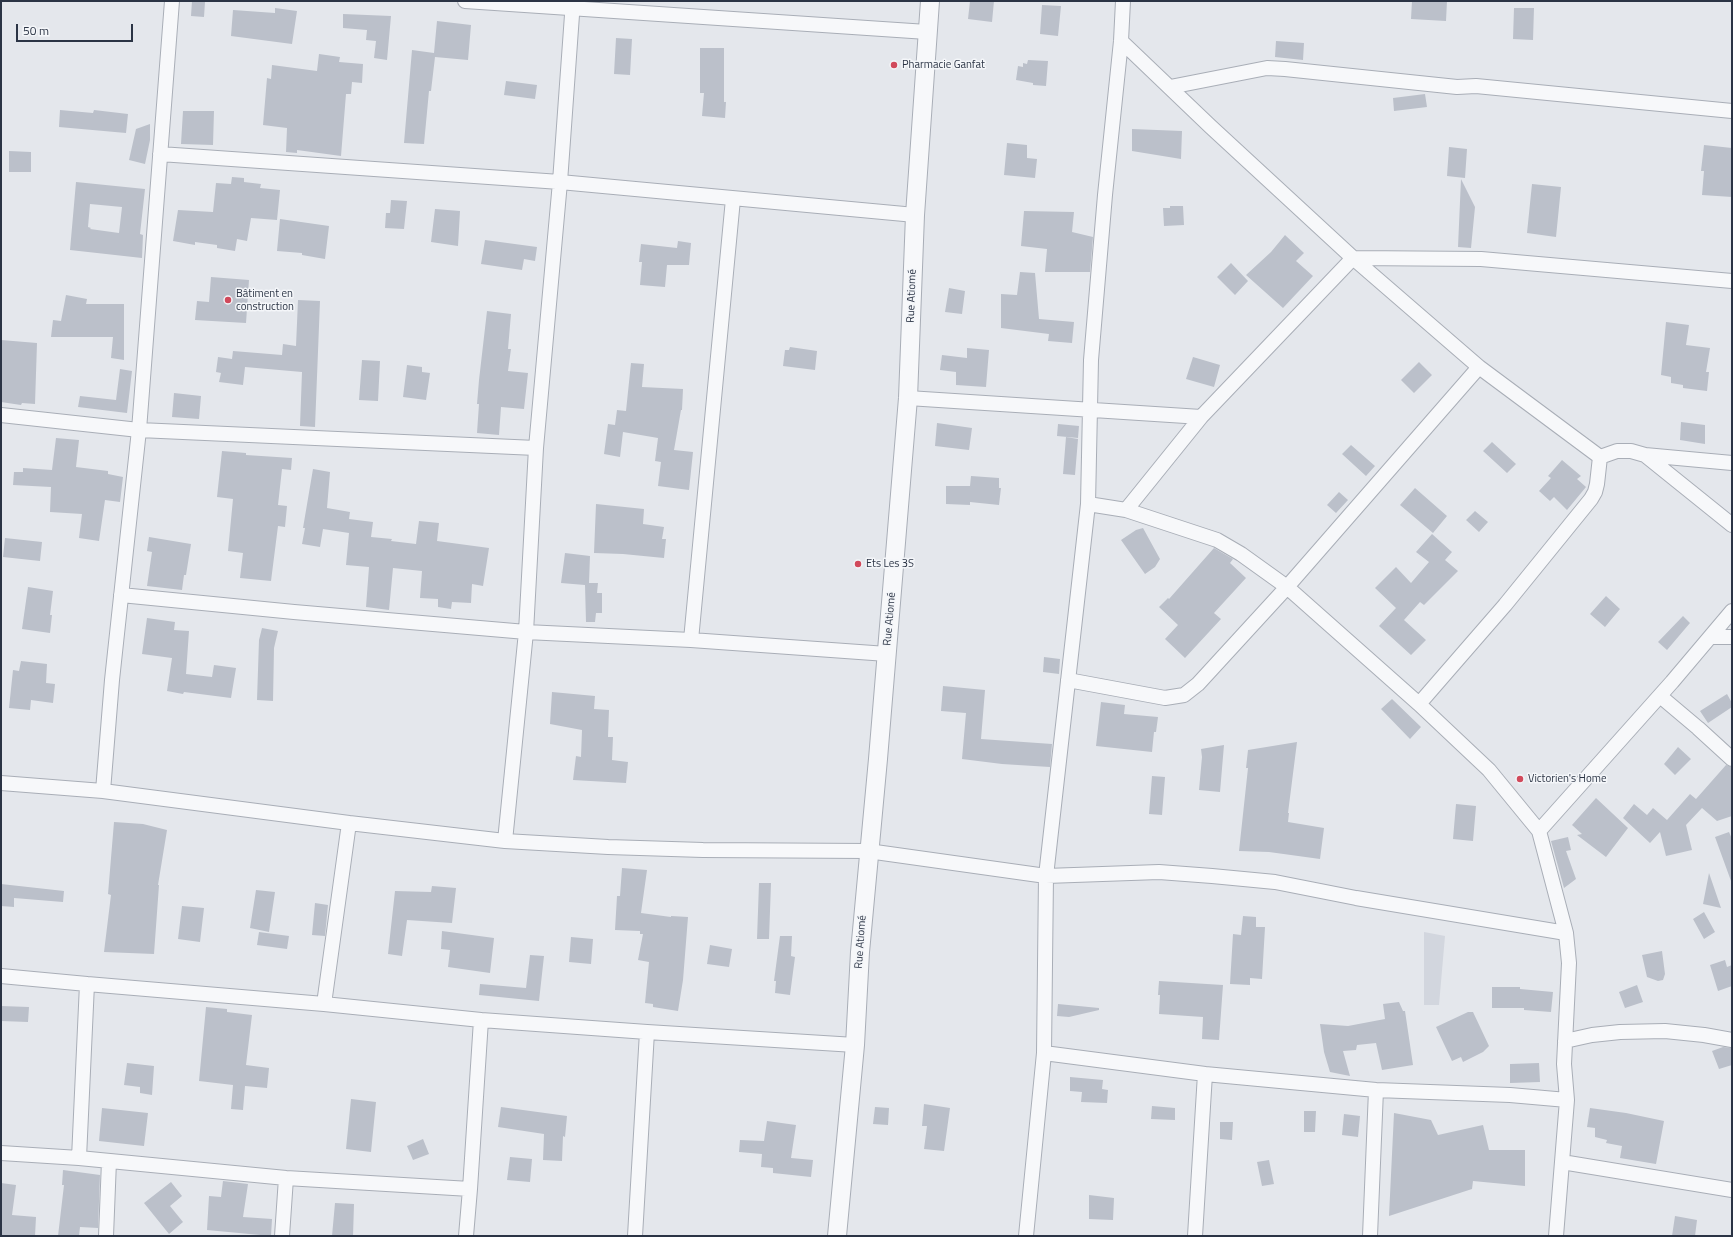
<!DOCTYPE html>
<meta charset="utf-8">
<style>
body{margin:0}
#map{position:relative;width:1733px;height:1237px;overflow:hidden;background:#e4e7ec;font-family:"Titillium Web",sans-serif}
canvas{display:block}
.frame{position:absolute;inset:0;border:2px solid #2b3445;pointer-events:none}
.scale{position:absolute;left:16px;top:24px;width:117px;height:18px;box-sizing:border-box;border:2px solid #2b3445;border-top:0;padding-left:5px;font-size:12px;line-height:14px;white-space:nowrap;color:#2b3445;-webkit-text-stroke:3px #f4f6f9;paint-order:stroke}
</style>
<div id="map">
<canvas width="1733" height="1237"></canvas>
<div class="frame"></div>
<div class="scale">50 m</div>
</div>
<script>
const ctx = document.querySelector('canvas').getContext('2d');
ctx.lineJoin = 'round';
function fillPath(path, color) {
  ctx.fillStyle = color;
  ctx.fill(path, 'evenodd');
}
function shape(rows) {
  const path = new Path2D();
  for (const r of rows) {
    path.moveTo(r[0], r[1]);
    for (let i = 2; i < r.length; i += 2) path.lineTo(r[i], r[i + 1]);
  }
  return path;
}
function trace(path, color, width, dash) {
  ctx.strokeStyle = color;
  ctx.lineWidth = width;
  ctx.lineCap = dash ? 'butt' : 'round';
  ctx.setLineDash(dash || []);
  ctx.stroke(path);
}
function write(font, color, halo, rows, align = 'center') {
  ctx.font = font + ' "Titillium Web",sans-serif';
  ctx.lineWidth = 3;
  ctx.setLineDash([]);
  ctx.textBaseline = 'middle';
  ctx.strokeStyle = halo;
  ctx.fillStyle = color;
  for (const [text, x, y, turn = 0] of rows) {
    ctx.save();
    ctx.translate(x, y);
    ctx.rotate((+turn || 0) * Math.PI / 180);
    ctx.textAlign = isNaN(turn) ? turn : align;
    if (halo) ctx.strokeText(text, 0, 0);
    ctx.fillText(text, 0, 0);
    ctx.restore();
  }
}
fillPath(shape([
 [1424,932,1445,936,1439,1005,1424,1005]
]), '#d2d6de');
fillPath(shape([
 [192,1,205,2,204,17,191,16],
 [970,1,994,1,992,22,968,19],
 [1412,1,1447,1,1446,21,1411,19],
 [1042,5,1061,6,1058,36,1040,34],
 [275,8,297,11,292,44,231,36,233,10,275,13],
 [1514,8,1534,8,1533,40,1513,39],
 [343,14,391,16,387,60,374,58,376,41,366,40,367,30,343,28],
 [437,21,471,25,468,60,435,57,431,91,429,91,424,144,404,143,412,50,434,53],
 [616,38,632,39,630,75,614,74],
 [1276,41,1304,43,1303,60,1275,57],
 [700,48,724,48,724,102,726,102,725,118,702,116,704,93,700,93],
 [319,54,340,57,339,62,363,64,362,83,352,82,351,94,346,94,341,156,297,150,297,153,286,152,287,128,263,125,267,78,271,79,272,65,317,71],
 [1028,60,1048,61,1046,86,1033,85,1033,83,1016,80,1018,66,1023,67,1023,63,1027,64],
 [506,81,537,85,535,99,504,95],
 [1425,94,1427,107,1394,111,1393,98],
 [60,110,93,113,94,110,128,114,126,133,59,127],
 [183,111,214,111,213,145,181,144],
 [150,124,150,140,145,164,129,160,136,129],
 [1132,129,1182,131,1181,159,1132,151],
 [1007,143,1027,145,1027,158,1037,159,1035,178,1004,175],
 [1704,145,1732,148,1732,197,1702,195,1704,171,1701,171],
 [1449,147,1467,149,1465,178,1447,176],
 [9,151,31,152,31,172,9,172],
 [232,177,244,178,244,182,261,184,260,188,280,190,277,220,251,218,247,241,237,239,235,251,217,248,217,245,195,242,195,245,173,241,178,210,213,212,216,183,231,184],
 [1461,179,1475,207,1471,248,1458,247],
 [76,182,145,189,140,234,143,235,142,258,70,250],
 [90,204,122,207,119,233,90,229,91,228,88,227],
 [1532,184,1561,187,1556,237,1527,233],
 [391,200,407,201,404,229,385,228,386,213,390,213],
 [1170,206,1183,206,1184,225,1164,226,1163,208,1170,208],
 [435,209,460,211,458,246,431,242],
 [1024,211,1074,212,1072,232,1093,237,1090,272,1045,272,1047,249,1021,246],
 [280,219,329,226,325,259,302,255,302,253,277,251],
 [1285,235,1304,253,1296,261,1313,276,1283,308,1246,275,1271,252],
 [485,240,537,247,535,261,524,259,522,270,481,264],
 [678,241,691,243,689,265,667,265,665,287,640,285,642,262,639,262,641,244,677,248],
 [1231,263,1248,281,1235,295,1217,277],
 [1020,272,1035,273,1039,319,1074,322,1072,343,1048,341,1049,334,1001,328,1001,294,1017,295],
 [211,277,249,280,246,323,195,320,197,301,209,302],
 [949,288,965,291,962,314,945,312],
 [66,295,87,299,86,304,124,304,124,360,111,358,113,337,51,337,53,320,61,321],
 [298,300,320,301,315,427,300,426,302,372,245,367,243,385,219,382,221,373,216,372,218,357,232,359,233,351,282,355,283,344,296,346],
 [487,311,511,314,508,349,511,349,508,371,528,373,524,409,501,407,499,435,477,433,479,404,477,404,479,380],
 [1666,322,1689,325,1686,345,1710,348,1706,372,1709,372,1707,391,1683,388,1683,385,1671,383,1671,377,1661,375],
 [1,340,37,343,35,404,22,403,21,405,1,402],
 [790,347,817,351,815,370,783,366,785,350,789,350],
 [967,348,989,350,986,387,956,385,956,372,940,370,942,355,967,358],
 [1193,357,1220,365,1214,387,1186,379],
 [362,360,380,361,378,401,359,400],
 [1419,362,1432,375,1414,393,1401,380],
 [631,363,644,364,642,387,683,389,682,410,681,410,674,450,693,452,689,490,658,486,661,462,655,461,658,438,623,432,620,457,604,454,608,424,615,425,617,410,626,411],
 [407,365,422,367,422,372,430,373,426,400,403,397],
 [120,369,132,371,127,413,78,407,80,396,116,400],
 [174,393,201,396,199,419,172,417],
 [1681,422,1705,425,1705,444,1680,440],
 [937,423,972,428,969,450,935,446],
 [1058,424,1079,426,1078,438,1057,436],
 [1066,437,1078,439,1075,475,1063,474],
 [56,438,79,440,76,467,108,471,108,474,123,477,120,502,105,500,99,541,79,538,82,514,50,512,51,487,13,485,14,472,23,472,23,468,52,470],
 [1492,442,1516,464,1507,473,1483,451],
 [1351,445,1375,466,1366,476,1342,454],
 [222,451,246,453,246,455,292,458,291,470,282,469,278,505,287,506,285,527,278,526,271,581,240,578,243,553,228,551,233,499,217,497],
 [1562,460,1581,476,1577,479,1586,487,1567,510,1554,497,1550,501,1539,491,1551,478,1548,476],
 [313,469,330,472,327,508,350,512,349,519,373,522,371,537,392,539,391,541,416,544,419,521,439,523,437,541,489,548,483,586,472,584,471,603,452,602,451,609,438,607,438,599,420,598,422,571,393,568,389,610,366,607,369,567,346,565,349,533,323,529,320,547,302,544,305,528,303,528],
 [971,476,999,478,999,488,1001,488,999,505,970,502,970,505,946,504,946,486,970,486],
 [1415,488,1447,516,1433,533,1400,505],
 [1339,492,1348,500,1336,513,1327,505],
 [596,504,644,509,643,524,664,527,662,539,666,539,664,558,623,554,594,553],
 [1475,511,1488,522,1479,532,1466,520],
 [1143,528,1160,559,1155,567,1145,574,1121,540,1136,530],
 [1432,534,1452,552,1445,560,1458,571,1424,605,1420,602,1404,620,1426,640,1411,655,1379,626,1396,608,1375,588,1396,567,1411,583,1429,562,1416,552],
 [149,537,191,544,186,575,184,575,182,590,147,586,152,552,147,551],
 [5,538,42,542,40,561,3,557],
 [1214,548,1233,559,1230,563,1246,578,1214,613,1221,619,1185,658,1165,639,1178,625,1159,607,1168,598,1169,599],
 [565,553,590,556,589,583,598,583,597,593,602,593,602,613,596,613,595,622,586,622,585,585,561,583],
 [28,587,53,591,50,615,52,615,50,633,22,629],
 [1606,596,1620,609,1605,627,1590,614],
 [1683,616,1690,623,1667,650,1658,642],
 [147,618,175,622,174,630,189,631,186,674,212,677,214,665,236,668,231,698,184,692,183,694,167,691,172,658,142,654],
 [262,628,278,631,274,648,273,701,257,700,259,640],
 [1044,657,1060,659,1059,674,1043,672],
 [21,661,47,664,46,683,55,684,53,703,31,700,30,710,9,708,13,670,19,671],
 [943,686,985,690,981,739,1052,744,1050,767,1002,764,962,759,966,713,941,711],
 [552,692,595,696,594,709,609,710,608,737,613,737,612,760,628,762,626,783,573,780,576,756,581,757,582,730,550,724],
 [1727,694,1732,703,1732,707,1708,723,1700,711],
 [1392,699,1421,727,1410,739,1381,709],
 [1101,702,1125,705,1124,714,1158,717,1156,732,1154,732,1152,752,1096,746],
 [1297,742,1288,813,1289,813,1288,822,1324,828,1320,859,1269,852,1239,851,1248,768,1246,768,1248,750],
 [1224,745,1220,792,1199,790,1202,757,1201,749],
 [1678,747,1691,759,1675,775,1664,764],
 [1726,765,1732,767,1732,816,1717,821,1702,808,1686,825,1692,850,1666,856,1660,832,1650,843,1623,818,1634,804,1647,815,1653,808,1667,820,1690,794,1696,799],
 [1152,776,1165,777,1162,815,1149,814],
 [1596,798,1628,828,1606,857,1577,835,1582,834,1572,825],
 [1456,804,1476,806,1473,841,1453,839],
 [114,822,143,824,167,830,158,885,159,885,154,954,104,952,111,895,108,894],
 [1729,832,1732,839,1732,880,1731,881,1715,837],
 [1568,837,1571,850,1566,851,1576,879,1564,888,1551,841],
 [622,868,647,870,641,913,671,917,671,916,688,917,683,980,678,1011,653,1007,653,1004,645,1003,649,962,638,960,643,934,640,934,640,931,615,930,617,896,620,896],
 [1709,873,1721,908,1703,904],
 [759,883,771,883,769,939,757,939],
 [1,884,64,891,63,902,14,898,14,907,1,906],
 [432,886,456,888,452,923,407,920,402,956,388,954,395,891,431,892],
 [256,890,275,892,269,932,250,928],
 [315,903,328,905,325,936,312,935],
 [182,906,204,908,200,942,178,939],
 [1704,912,1715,932,1704,939,1693,919],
 [1243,916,1256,917,1256,927,1265,927,1262,979,1250,978,1250,985,1230,984,1233,934,1241,935],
 [442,931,494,938,490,973,448,967,450,950,441,949],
 [259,932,289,936,287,949,257,945],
 [780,936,792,936,791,956,795,957,790,995,775,993,776,981,774,981],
 [571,937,593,939,591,964,569,962],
 [710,945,732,949,729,967,707,964],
 [1662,951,1665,974,1663,980,1658,981,1647,977,1642,955],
 [530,955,544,956,539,1001,479,995,480,984,526,988],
 [1725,960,1727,967,1732,965,1732,986,1718,991,1710,965],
 [1159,981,1223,985,1219,1040,1202,1039,1203,1017,1159,1014,1160,995,1158,995],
 [1637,985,1643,1002,1625,1008,1619,992],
 [1492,987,1520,987,1520,989,1553,992,1551,1012,1524,1010,1524,1008,1492,1008],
 [1399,1002,1403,1011,1405,1011,1413,1065,1382,1070,1376,1043,1357,1045,1356,1050,1343,1051,1350,1076,1330,1072,1324,1052,1320,1024,1348,1026,1385,1019,1383,1004],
 [1058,1004,1099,1008,1099,1010,1069,1017,1057,1016],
 [1,1006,29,1007,28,1022,1,1021],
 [206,1007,227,1009,227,1012,252,1015,246,1065,269,1068,267,1088,245,1086,243,1110,231,1109,233,1085,199,1081],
 [1468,1012,1473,1012,1489,1046,1483,1052,1463,1062,1461,1057,1452,1061,1436,1027],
 [1723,1047,1732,1048,1732,1065,1719,1069,1712,1051],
 [127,1063,154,1066,152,1095,140,1093,140,1087,124,1085],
 [1539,1063,1540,1082,1510,1083,1510,1064],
 [1070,1077,1103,1080,1102,1089,1108,1090,1107,1103,1081,1102,1082,1092,1070,1091],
 [351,1099,376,1102,371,1152,346,1149],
 [924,1104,950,1108,944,1151,924,1149,927,1126,922,1126],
 [1152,1106,1175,1108,1175,1120,1151,1119],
 [501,1107,567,1116,565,1137,563,1136,562,1161,543,1160,544,1134,498,1127],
 [875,1107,889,1108,888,1125,873,1124],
 [102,1108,148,1113,144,1146,99,1141],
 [1590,1108,1626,1113,1664,1121,1656,1164,1620,1158,1622,1146,1606,1143,1607,1140,1595,1137,1595,1128,1587,1127],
 [1304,1111,1316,1111,1315,1132,1304,1132],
 [1394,1113,1431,1120,1438,1135,1483,1125,1489,1150,1525,1150,1525,1186,1473,1181,1472,1189,1389,1216],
 [1344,1114,1360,1116,1358,1137,1342,1135],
 [767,1121,796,1125,791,1158,813,1160,811,1177,773,1173,773,1168,761,1167,762,1154,739,1152,740,1140,764,1141],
 [1220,1122,1233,1122,1232,1140,1220,1139],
 [423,1139,429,1154,413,1160,407,1146],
 [510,1157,532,1159,530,1182,507,1180],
 [1269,1160,1274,1184,1262,1186,1257,1162],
 [63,1170,100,1175,98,1228,80,1227,79,1236,58,1236,64,1185,62,1185],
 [223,1181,248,1184,243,1217,272,1219,271,1236,207,1230,209,1196,221,1197],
 [171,1182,182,1196,170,1206,183,1222,169,1234,144,1203],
 [1,1183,16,1185,12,1215,36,1217,35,1236,1,1236],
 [1089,1195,1114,1198,1113,1220,1089,1219],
 [335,1203,354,1204,353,1236,332,1236],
 [1675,1216,1697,1220,1695,1236,1672,1236]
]), '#bbc0ca');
const minor = shape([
 [465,1,927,32],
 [1170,87,1267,68,1285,69,1457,87,1476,86,1732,111],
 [160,154,560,182,915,215],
 [908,398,1201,417,1353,258,1211,127,1121,41],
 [1,415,139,430,536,448],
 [1645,455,1732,463],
 [1600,457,1617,451,1631,451,1645,455,1732,525],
 [1088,504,1126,510,1217,540,1241,554,1287,587,1419,704,1489,770,1539,831,1566,933,1569,963,1564,1064,1567,1100,1556,1236],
 [1126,510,1201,417],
 [121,595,294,612,526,632,691,640,887,654],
 [1710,637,1732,637],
 [691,640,733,199],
 [1068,680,1165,698,1184,695,1198,684,1287,587,1479,367],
 [1660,696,1698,728,1732,759],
 [1419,704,1505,605,1591,499,1595,492,1597,484,1600,457,1479,367,1353,258,1481,259,1732,281],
 [1,783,103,791,349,823,505,841,608,847,703,850,868,851,1046,876,1159,872,1212,876,1275,882,1356,898,1566,933],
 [103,791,112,680,139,430,172,1],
 [1539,831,1672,682,1732,611],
 [505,841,526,632,536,448,560,182,573,1],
 [1,976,87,984,79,1158],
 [87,984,324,1004,481,1020,470,1189],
 [324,1004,349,823],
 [481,1020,647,1032,855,1045],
 [1565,1041,1592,1035,1620,1032,1665,1031,1704,1035,1732,1040],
 [1044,1053,1205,1074,1195,1236],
 [1205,1074,1376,1090,1510,1095,1567,1100],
 [1,1153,79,1158,286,1178,470,1189,466,1236],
 [1562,1162,1732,1190],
 [106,1236,109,1161],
 [282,1236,286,1178],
 [635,1236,647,1032],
 [1026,1236,1044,1053,1046,876,1088,504,1091,360,1105,195,1121,41,1123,1],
 [1370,1236,1376,1090]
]);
const tertiary = shape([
 [837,1236,855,1045,860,952,878,759,908,398,915,215,930,1]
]);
trace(minor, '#a9aeb7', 16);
trace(tertiary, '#a9aeb7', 20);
trace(minor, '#f7f8fa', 14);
trace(tertiary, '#f7f8fa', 18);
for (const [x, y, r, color] of [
 [894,65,4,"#d1495b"],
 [228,300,4,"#d1495b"],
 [858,564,4,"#d1495b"],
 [1520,779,4,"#d1495b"]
]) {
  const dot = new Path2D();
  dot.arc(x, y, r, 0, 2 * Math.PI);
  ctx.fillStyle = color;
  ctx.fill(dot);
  trace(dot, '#f4f6f9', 1.5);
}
write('11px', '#2b3445', '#f4f6f9', [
 ["Pharmacie Ganfat",902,65],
 ["Bâtiment en",236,294],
 ["construction",236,307],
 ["Ets Les 3S",866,564],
 ["Victorien's Home",1528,779]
], 'left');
write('11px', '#2b3445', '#f4f6f9', [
 ["Rue Atiomé",912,296,-88],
 ["Rue Atiomé",890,619,-85],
 ["Rue Atiomé",861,942,-86]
]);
</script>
